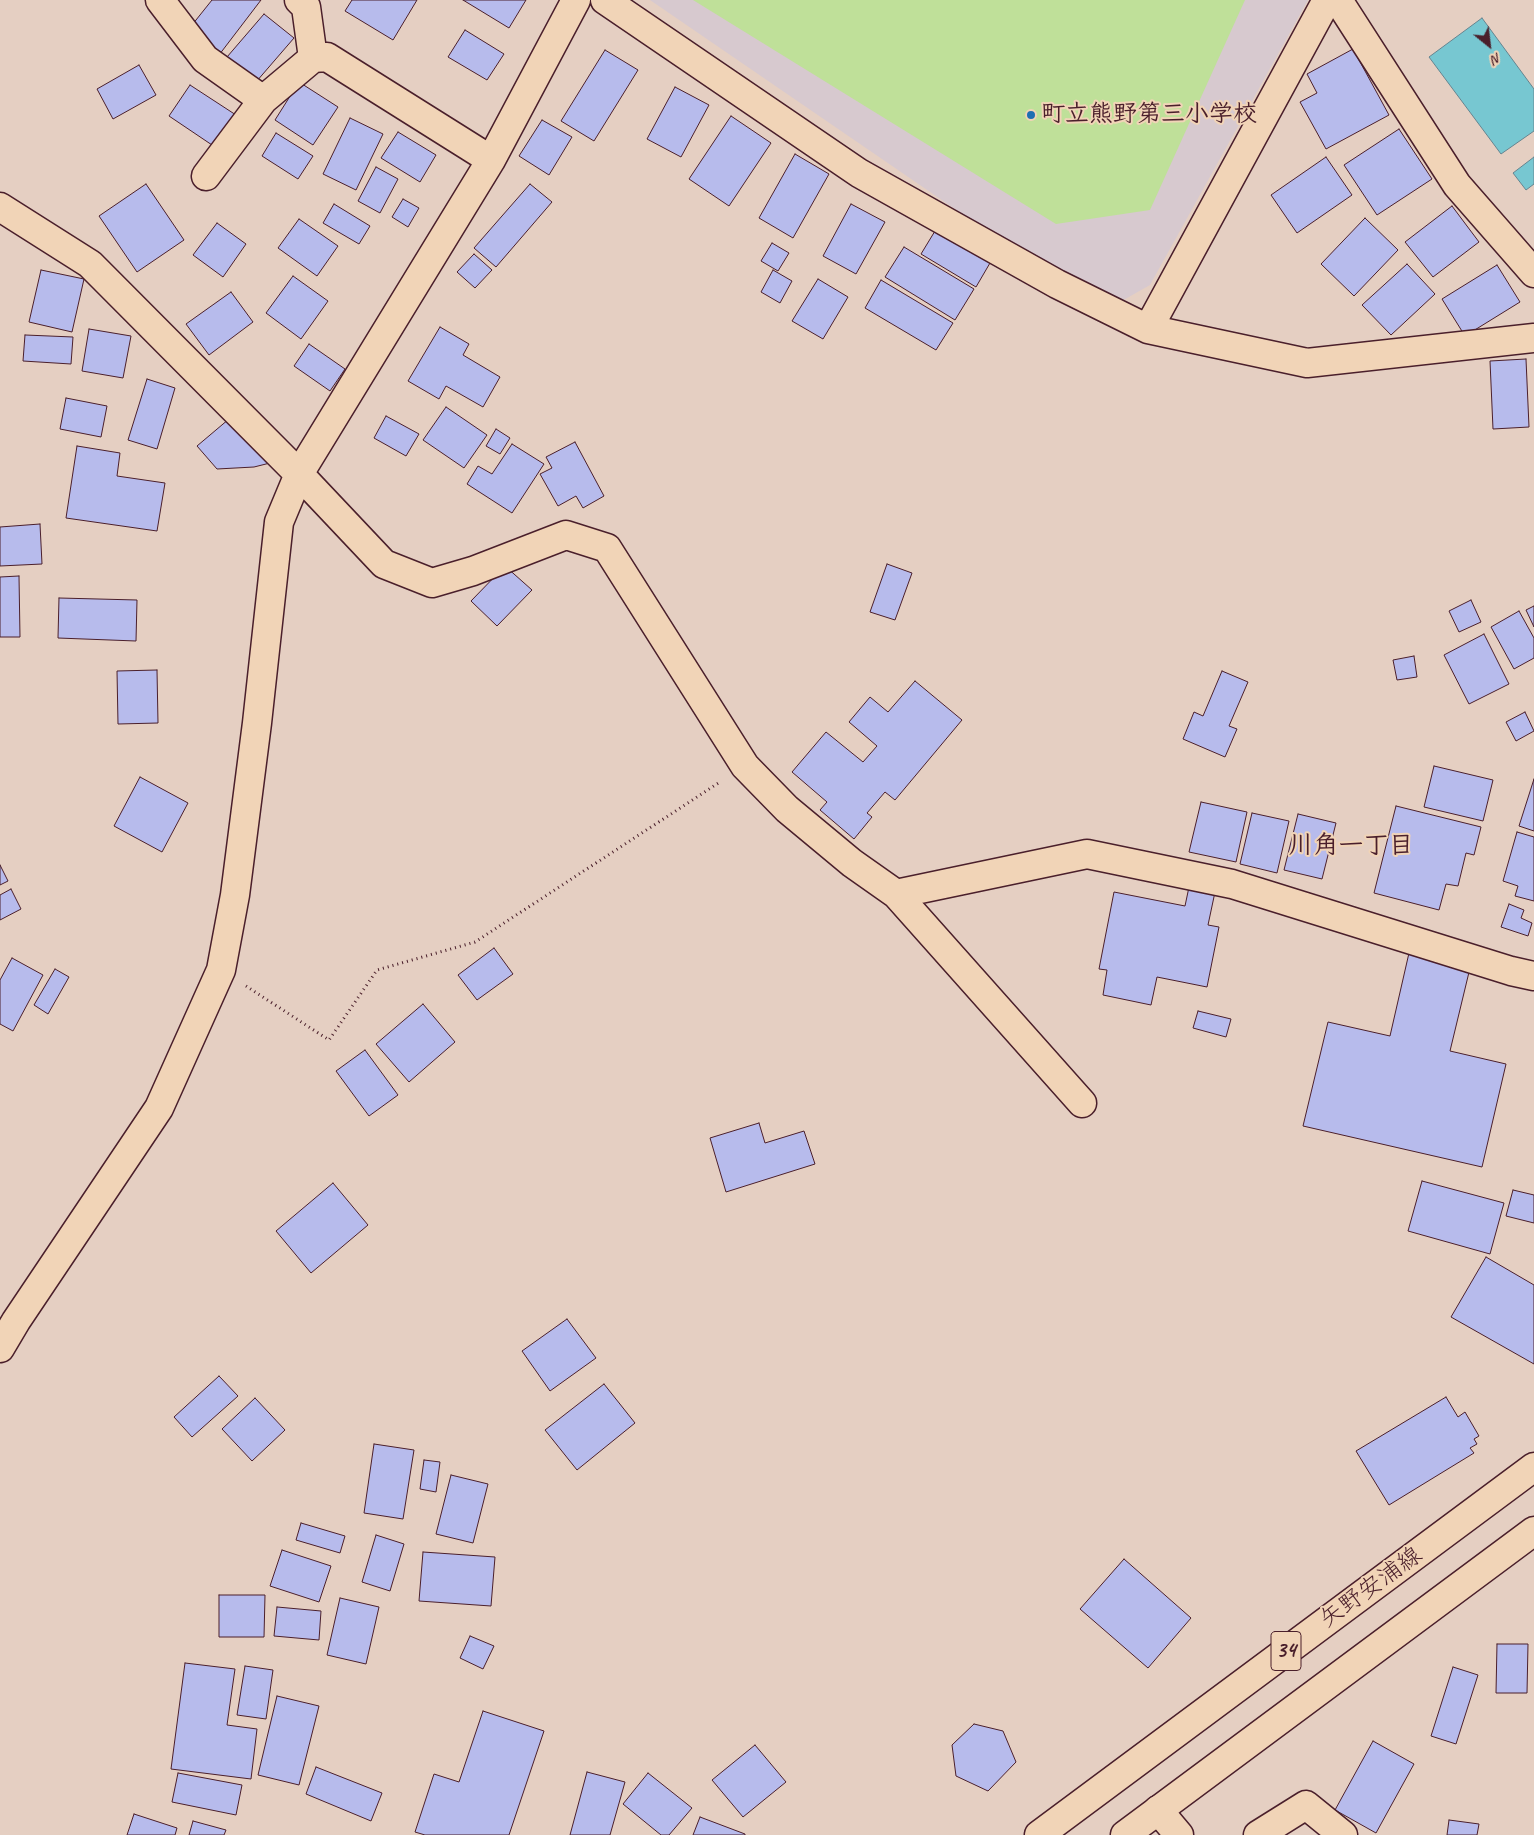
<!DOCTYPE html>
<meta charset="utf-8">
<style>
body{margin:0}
#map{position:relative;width:1534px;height:1835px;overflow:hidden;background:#e5cfc2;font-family:Caveat,sans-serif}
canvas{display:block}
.north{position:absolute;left:1464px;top:20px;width:50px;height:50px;-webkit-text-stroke:4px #f1d4b7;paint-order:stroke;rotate:151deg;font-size:14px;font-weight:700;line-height:20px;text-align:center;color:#4a1f2b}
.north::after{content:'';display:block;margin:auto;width:18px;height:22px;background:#4a1f2b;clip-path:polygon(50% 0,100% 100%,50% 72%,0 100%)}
</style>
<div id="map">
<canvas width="1534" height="1835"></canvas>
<div class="north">N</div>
</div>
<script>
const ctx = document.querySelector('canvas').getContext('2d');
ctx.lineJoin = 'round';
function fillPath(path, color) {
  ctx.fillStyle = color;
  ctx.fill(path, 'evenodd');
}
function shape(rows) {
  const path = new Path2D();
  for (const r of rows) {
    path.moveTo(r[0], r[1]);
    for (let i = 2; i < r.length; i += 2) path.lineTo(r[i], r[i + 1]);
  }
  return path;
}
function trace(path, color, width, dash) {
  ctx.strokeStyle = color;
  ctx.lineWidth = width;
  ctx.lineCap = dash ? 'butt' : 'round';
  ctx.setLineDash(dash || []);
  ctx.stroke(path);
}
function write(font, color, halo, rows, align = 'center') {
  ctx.font = font + ' Caveat,"Klee One",sans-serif';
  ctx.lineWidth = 4;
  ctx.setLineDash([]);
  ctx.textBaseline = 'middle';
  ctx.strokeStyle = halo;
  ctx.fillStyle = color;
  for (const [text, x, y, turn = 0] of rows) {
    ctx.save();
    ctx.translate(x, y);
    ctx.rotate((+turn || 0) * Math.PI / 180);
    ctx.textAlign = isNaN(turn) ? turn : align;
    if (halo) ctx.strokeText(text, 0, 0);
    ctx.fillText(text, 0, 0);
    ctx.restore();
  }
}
fillPath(shape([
 [650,0,1308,0,1150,285,1120,302,987,231]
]), '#d7c9cf');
fillPath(shape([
 [693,0,1245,0,1150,210,1056,224]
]), '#bfe099');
const water = shape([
 [1482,18,1534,89,1534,131,1501,154,1429,57,1482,18],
 [1534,157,1534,184,1526,190,1513,173,1534,157]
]);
fillPath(water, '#77c7d1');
trace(water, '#65848f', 1);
const building = shape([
 [212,0,261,0,219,55,188,30,212,0],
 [352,0,417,0,393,40,345,11,352,0],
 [463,0,526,0,509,28,463,0],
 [264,14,294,38,256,82,227,57,264,14],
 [465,30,504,54,487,80,448,57,465,30],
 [1353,49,1389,115,1326,149,1300,102,1317,93,1307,74,1353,49],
 [605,50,638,70,594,141,561,121,605,50],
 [139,65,156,95,113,119,97,89,139,65],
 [299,82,338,107,313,145,275,120,299,82],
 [190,85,236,115,215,147,169,116,190,85],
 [675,87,709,105,681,157,647,139,675,87],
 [731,116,771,143,729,206,689,179,731,116],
 [350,118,383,134,356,190,323,174,350,118],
 [542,120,572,137,549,175,519,156,542,120],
 [1399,129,1432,179,1377,215,1344,165,1399,129],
 [398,132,436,155,420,182,381,158,398,132],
 [276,133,313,156,298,179,262,156,276,133],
 [795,154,829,174,793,238,759,218,795,154],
 [1326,157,1352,195,1297,233,1271,195,1326,157],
 [376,167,398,179,380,213,358,201,376,167],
 [146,184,184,240,137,272,99,216,146,184],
 [530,184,552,202,496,267,474,248,530,184],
 [403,199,419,208,408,227,392,217,403,199],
 [334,204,370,226,359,244,323,223,334,204],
 [851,204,885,222,856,274,823,256,851,204],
 [1452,206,1479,242,1433,277,1405,242,1452,206],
 [1365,218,1398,250,1354,296,1321,264,1365,218],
 [299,219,338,246,317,276,278,248,299,219],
 [217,223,246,244,223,277,193,255,217,223],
 [935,231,990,263,976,287,921,254,935,231],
 [772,243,789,253,778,271,761,261,772,243],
 [904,247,974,289,955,320,885,277,904,247],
 [474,254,492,270,475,288,457,272,474,254],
 [1407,264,1435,294,1391,335,1362,305,1407,264],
 [1497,265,1520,302,1465,336,1442,299,1497,265],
 [41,270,84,279,72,332,29,322,41,270],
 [773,270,792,281,780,303,761,292,773,270],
 [293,276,328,301,301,339,266,313,293,276],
 [818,279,848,297,823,339,792,321,818,279],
 [881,280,953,323,936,350,865,308,881,280],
 [231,292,253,322,209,355,186,324,231,292],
 [440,327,469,344,463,355,500,377,483,407,446,386,439,399,408,381,440,327],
 [89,329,131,336,123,378,82,371,89,329],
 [25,335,73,337,71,364,23,361,25,335],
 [309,344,345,369,330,391,294,366,309,344],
 [1526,359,1529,427,1493,429,1490,361,1526,359],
 [147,379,175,388,157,449,128,440,147,379],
 [66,398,107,406,101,437,60,429,66,398],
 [446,407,487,435,464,468,423,440,446,407],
 [386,416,419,434,406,456,374,438,386,416],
 [229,419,270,463,254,467,217,469,197,446,229,419],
 [496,429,510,438,500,454,486,446,496,429],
 [575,442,604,496,583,508,576,496,558,506,540,474,552,468,546,457,575,442],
 [512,444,544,464,512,513,467,484,478,466,492,474,512,444],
 [77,446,120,453,117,476,165,483,157,531,66,518,77,446],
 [40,524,42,564,0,566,0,527,40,524],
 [887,564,912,573,895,620,870,612,887,564],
 [505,566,532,590,497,626,471,601,505,566],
 [19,576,20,637,0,637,0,577,19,576],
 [59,598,137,600,136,641,58,638,59,598],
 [1471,600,1481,622,1459,632,1449,611,1471,600],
 [1534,606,1534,627,1526,610,1534,606],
 [1519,611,1534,638,1534,658,1514,669,1491,627,1519,611],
 [1484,634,1509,684,1469,704,1444,655,1484,634],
 [1414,656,1417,677,1397,680,1393,660,1414,656],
 [157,670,158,723,118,724,117,671,157,670],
 [1222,671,1248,682,1229,726,1237,729,1225,757,1183,739,1194,712,1203,716,1222,671],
 [915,681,962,720,895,800,885,792,867,813,872,817,854,839,820,810,827,802,792,772,826,732,863,762,877,746,849,722,870,697,888,712,915,681],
 [1525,712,1534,731,1516,741,1506,722,1525,712],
 [1434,766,1493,780,1483,821,1424,807,1434,766],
 [140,777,188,803,162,852,114,826,140,777],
 [1534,779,1534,831,1519,826,1534,779],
 [1201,802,1247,812,1236,862,1189,852,1201,802],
 [1396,806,1481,827,1474,855,1466,853,1458,886,1446,884,1439,910,1374,893,1396,806],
 [1252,813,1289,821,1277,873,1240,864,1252,813],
 [1298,814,1336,823,1322,879,1284,870,1298,814],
 [1517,832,1534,837,1534,901,1515,896,1518,886,1503,881,1517,832],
 [0,865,8,881,0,885,0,865],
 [1189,887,1215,892,1208,925,1219,927,1207,987,1157,977,1151,1005,1103,995,1107,970,1099,969,1114,892,1185,906,1189,887],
 [11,889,21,909,0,920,0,895,11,889],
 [1509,904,1524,910,1521,918,1532,923,1528,936,1501,927,1509,904],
 [494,948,513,974,477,1000,458,975,494,948],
 [1409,953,1470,968,1450,1051,1506,1064,1482,1167,1303,1126,1328,1022,1390,1036,1409,953],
 [12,958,43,975,13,1031,0,1024,0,980,12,958],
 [55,969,69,977,48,1014,34,1005,55,969],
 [423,1004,455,1042,409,1082,376,1044,423,1004],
 [1198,1011,1231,1019,1226,1037,1193,1028,1198,1011],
 [365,1050,398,1095,369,1116,336,1071,365,1050],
 [759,1123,765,1143,804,1131,815,1164,726,1192,710,1138,759,1123],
 [1422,1181,1504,1203,1490,1254,1408,1231,1422,1181],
 [333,1183,368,1225,311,1273,276,1231,333,1183],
 [1513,1190,1534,1195,1534,1223,1506,1216,1513,1190],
 [1486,1257,1534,1285,1534,1364,1451,1317,1486,1257],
 [567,1319,596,1358,550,1391,522,1351,567,1319],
 [219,1376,238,1396,192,1437,174,1417,219,1376],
 [604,1384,635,1423,577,1470,545,1430,604,1384],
 [1446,1397,1458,1417,1465,1412,1479,1436,1474,1439,1477,1444,1470,1448,1474,1453,1389,1505,1356,1451,1446,1397],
 [255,1398,285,1430,252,1461,222,1429,255,1398],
 [374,1444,414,1450,403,1519,364,1513,374,1444],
 [424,1460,440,1462,436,1492,420,1489,424,1460],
 [451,1475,488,1484,473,1543,436,1534,451,1475],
 [301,1523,345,1536,340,1553,296,1540,301,1523],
 [376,1535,404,1544,390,1591,362,1582,376,1535],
 [282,1550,331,1566,319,1602,270,1586,282,1550],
 [423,1552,495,1557,491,1606,419,1601,423,1552],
 [1124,1559,1191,1618,1148,1668,1080,1609,1124,1559],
 [219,1595,265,1595,264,1637,219,1637,219,1595],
 [340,1598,379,1607,366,1664,327,1655,340,1598],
 [277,1607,321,1611,319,1640,274,1636,277,1607],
 [470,1636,494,1646,483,1669,460,1658,470,1636],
 [1497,1644,1528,1644,1527,1693,1496,1693,1497,1644],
 [185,1663,235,1669,227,1725,257,1729,251,1779,171,1769,185,1663],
 [245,1666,273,1670,266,1719,237,1715,245,1666],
 [1453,1667,1478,1675,1456,1744,1431,1736,1453,1667],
 [277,1696,319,1706,299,1785,258,1775,277,1696],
 [483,1711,544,1731,509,1835,425,1835,415,1832,434,1774,459,1782,483,1711],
 [974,1724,1003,1731,1016,1762,988,1791,956,1776,952,1745,974,1724],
 [1373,1741,1414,1764,1376,1833,1335,1810,1373,1741],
 [755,1745,786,1782,743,1817,712,1780,755,1745],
 [316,1767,382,1793,371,1821,306,1794,316,1767],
 [587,1772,625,1782,610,1835,570,1835,587,1772],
 [178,1773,242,1785,236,1815,172,1802,178,1773],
 [648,1773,692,1808,669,1835,661,1835,623,1804,648,1773],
 [134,1814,177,1828,175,1835,127,1835,134,1814],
 [700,1817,745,1834,745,1835,693,1835,700,1817],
 [1449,1820,1479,1824,1477,1835,1447,1835,1449,1820],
 [193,1821,226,1830,224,1835,189,1835,193,1821]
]);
fillPath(building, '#b7bbec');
trace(building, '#4a1f2b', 1);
const minor = shape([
 [160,0,205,59,263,100],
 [299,0,306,7,313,58],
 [605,0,859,173,1057,284,1148,329,1307,363,1534,338],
 [1338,0,1457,185,1534,273],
 [206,176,263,100,313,58,327,57,491,160],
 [0,207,90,264,299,474,384,564,432,583,473,571,566,535,607,548,745,766,787,809,852,863,896,894,1082,1103],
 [1148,329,1327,0],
 [896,894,1087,854,1232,884,1511,971,1534,976],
 [0,1348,16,1321,159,1108,221,970,235,895,257,723,279,522,299,474,491,160,576,0],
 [1158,1810,1179,1835],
 [1258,1835,1306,1805,1343,1835]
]);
const major = shape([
 [1039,1835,1534,1467],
 [1125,1835,1534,1531]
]);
trace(minor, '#4a1f2b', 31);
trace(major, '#4a1f2b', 31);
trace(shape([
 [246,986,329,1040,377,970,475,942,720,782]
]), '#4a1f2b', 3, [1, 4]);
trace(minor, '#f1d4b7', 28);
trace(major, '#f1d4b7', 28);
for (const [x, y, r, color] of [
 [1031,115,5,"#1f6fb2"]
]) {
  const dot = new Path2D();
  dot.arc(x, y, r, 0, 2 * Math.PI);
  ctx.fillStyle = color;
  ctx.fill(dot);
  trace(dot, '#f1d4b7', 2);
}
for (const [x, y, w] of [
 [1286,1651,30]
]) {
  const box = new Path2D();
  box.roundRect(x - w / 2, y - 19.5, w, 39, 4);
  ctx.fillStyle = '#f1d4b7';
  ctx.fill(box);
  trace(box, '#4a1f2b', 1);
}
write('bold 22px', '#4a1f2b', null, [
 ["34",1286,1651]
]);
write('bold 24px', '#4a1f2b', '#f1d4b7', [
 ["町立熊野第三小学校",1041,115]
], 'left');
write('24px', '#4a1f2b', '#f1d4b7', [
 ["矢野安浦線",1371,1588,-36]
]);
write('bold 25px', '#4a1f2b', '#f1d4b7', [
 ["川角一丁目",1351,846]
]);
</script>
